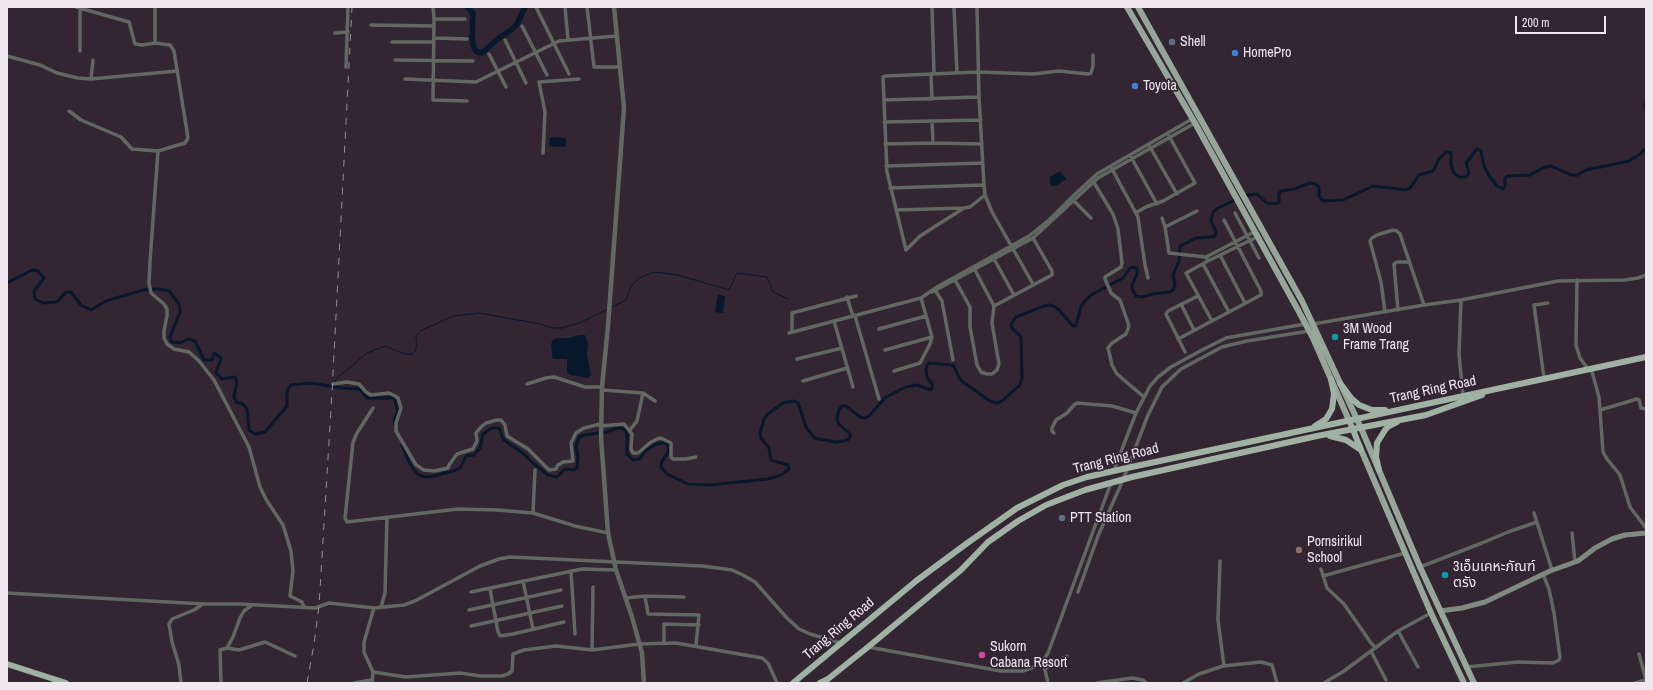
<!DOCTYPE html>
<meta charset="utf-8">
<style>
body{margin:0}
#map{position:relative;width:1653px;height:690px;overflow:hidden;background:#332532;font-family:"Archivo Narrow",sans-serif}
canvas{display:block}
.frame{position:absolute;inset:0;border:8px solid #f0e7ef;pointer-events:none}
.scale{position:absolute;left:1515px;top:16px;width:91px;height:18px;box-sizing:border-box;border:2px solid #f0e7ef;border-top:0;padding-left:5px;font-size:12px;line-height:14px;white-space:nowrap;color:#f0e7ef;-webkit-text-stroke:3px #332532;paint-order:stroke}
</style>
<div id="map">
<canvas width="1653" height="690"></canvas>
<div class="frame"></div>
<div class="scale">200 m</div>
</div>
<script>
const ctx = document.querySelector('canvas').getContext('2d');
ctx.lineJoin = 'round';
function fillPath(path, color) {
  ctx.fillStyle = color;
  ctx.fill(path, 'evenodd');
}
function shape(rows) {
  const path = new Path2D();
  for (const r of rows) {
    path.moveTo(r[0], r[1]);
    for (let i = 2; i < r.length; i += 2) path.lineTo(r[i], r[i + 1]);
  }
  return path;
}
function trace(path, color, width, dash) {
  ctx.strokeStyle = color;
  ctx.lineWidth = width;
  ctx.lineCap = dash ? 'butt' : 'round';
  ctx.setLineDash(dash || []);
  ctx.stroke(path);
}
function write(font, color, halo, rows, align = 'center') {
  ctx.font = font + ' "Archivo Narrow","Noto Sans Thai",sans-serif';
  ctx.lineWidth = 3.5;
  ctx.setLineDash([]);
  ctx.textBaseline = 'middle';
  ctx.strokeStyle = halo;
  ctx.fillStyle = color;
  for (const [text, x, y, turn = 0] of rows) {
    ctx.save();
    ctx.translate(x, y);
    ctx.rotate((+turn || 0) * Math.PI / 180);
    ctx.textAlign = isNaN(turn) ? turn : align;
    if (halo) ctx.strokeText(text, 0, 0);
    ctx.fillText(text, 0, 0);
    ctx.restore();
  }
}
fillPath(shape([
 [550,137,566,138,566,146,564,147,549,146],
 [1060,171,1066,179,1058,185,1052,186,1050,184,1050,177],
 [718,295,725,296,723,313,715,312],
 [579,335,585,335,588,345,587,354,591,375,588,378,570,375,567,371,567,359,553,359,552,356,551,344,553,340,558,338,568,338]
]), '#07182d');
trace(shape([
 [610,308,626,300,631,286,639,278,654,272,678,275,729,290,737,273,767,277,773,292,788,299],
 [335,382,336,379,367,353,385,346,405,354,412,354,415,351,417,345,416,336,420,331,453,316,479,313,540,324,553,328,562,328,579,323,608,309]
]), '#07182d', 1);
trace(shape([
 [1646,101,1645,105,1646,111],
 [1242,196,1257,194,1267,203,1276,204,1279,202,1279,194,1281,191,1294,189,1310,183,1315,184,1319,187,1319,196,1323,201,1343,200,1373,186,1406,190,1410,188,1419,175,1433,171,1439,159,1446,152,1451,153,1451,165,1454,173,1459,177,1466,177,1469,173,1466,163,1477,149,1481,151,1484,166,1490,177,1497,186,1503,189,1505,186,1505,178,1508,176,1530,175,1545,167,1551,166,1571,175,1578,175,1586,170,1629,161,1640,154,1646,148],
 [7,283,32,270,38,271,44,278,34,291,35,299,43,303,57,302,66,292,71,292,81,305,91,310,106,301,143,290,159,289,169,291,179,304,180,312,170,337,172,342,180,343,188,339,195,341,204,360,212,360,214,353,221,358,216,373,222,379,235,377,237,382,234,397,236,402,243,404,247,409,249,430,255,434,265,432,287,406,287,391,291,385,311,383,342,388,360,389,367,398,394,398,398,411,394,421,395,425],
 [402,445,408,460,414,470,419,475,425,477,435,476,456,470,461,467,466,456,474,455,480,448,483,434,492,428,498,428,500,429,502,437,505,441,524,454,533,463,548,475,557,477,565,469,574,470,577,468,578,458,576,446,579,437,584,435,606,432,618,428,624,429,627,433,627,454,633,460,640,459,645,451,656,444,665,443,668,445,668,453,662,461,661,467,664,471,667,474,688,484,710,485,768,479,781,475,789,469,788,465,771,460,769,448,761,438,760,433,764,419,768,414,783,403,794,401,798,403,806,427,814,438,835,442,844,441,849,439,851,435,838,423,837,418,839,410,842,406,846,406,860,417,865,418,869,416,886,397,906,387,917,385,931,390,933,385,927,377,926,370,927,365,929,363,953,365,960,379,963,382,990,401,997,403,1002,401,1020,385,1022,378,1021,337,1012,328,1011,324,1016,317,1044,306,1050,305,1055,307,1059,310,1073,326,1076,326,1081,306,1085,301,1091,295,1123,278,1130,268,1134,267,1137,269,1137,274,1132,285,1133,291,1136,296,1142,297,1153,294,1170,292,1174,289,1175,285,1173,275,1179,261,1180,246,1196,238,1210,237,1215,236,1216,232,1211,221,1213,212,1218,208,1237,199]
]), '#07182d', 3);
trace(shape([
 [467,7,473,13,472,38,474,48,477,52,482,53,499,38,511,30,517,24,525,7]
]), '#07182d', 5.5);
trace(shape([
 [76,7,129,22,135,44,142,45,155,43],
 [155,7,155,43,170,45,174,51,188,138,185,143,158,151,150,262,149,283,151,293,164,304,167,309,167,316,164,331,164,338,167,344,174,349,189,352,199,361,214,380,249,447,260,487,267,501,283,525,291,551,293,571,290,596,302,602,304,607],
 [433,7,434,19,433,100,467,101],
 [536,7,569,74],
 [565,7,568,40],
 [587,7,594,67,620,67],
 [932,7,934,74],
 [954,7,957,73],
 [977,7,979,97,984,185,985,195,992,212,1033,284],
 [80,9,80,51],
 [434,19,465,19],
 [371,25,434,26],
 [522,26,547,75],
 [335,33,348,32],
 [434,38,467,39],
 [505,40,526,83],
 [392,42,434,42],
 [489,54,506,87],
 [7,56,40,65,57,73,78,78,91,79,177,71],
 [395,60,473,61],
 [346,67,348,7],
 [931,74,932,99],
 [91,79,93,60],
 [405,79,476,82,559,41,616,36],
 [884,100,979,97],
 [69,111,81,120,121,137,132,149,158,151],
 [932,121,933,143],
 [884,122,981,120],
 [885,144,933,143,982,144],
 [1150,147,1177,194],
 [543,153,545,112,539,82,579,79],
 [1131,157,1157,204],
 [886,166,983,163],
 [1112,169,1138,217,1145,265,1148,278],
 [1093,181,1113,214,1118,229,1122,263,1121,267,1105,277,1105,279,1111,293,1120,300,1129,326,1126,334,1112,343,1108,348,1112,365,1117,374,1144,397],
 [890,188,984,185],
 [1074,201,1091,218],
 [964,208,920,236,906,250,887,172,883,77,886,76,978,72,1033,74,1059,71,1088,74,1091,73,1093,66,1093,55],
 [896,210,964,208,970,207,985,195],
 [1137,212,1146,207,1163,201,1195,183,1169,136],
 [1235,213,1259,258],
 [1162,218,1165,227,1169,253,1206,257],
 [1165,227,1197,211],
 [1254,232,1206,257,1208,261,1257,237],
 [1220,255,1245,303],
 [994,259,1014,295],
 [1208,261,1186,273,1212,321],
 [1203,264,1229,312],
 [955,280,970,307,970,327,977,365,981,372,987,374,992,374,997,370,999,364,992,323,994,306,975,270],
 [1577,280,1576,345,1580,358,1588,369],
 [935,290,942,301,953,360],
 [932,292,1033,238,1098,178,1195,123],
 [847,297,853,316],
 [1461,300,1459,354,1463,396],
 [1181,304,1194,330],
 [994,306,1052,275,1052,271,1033,238],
 [1398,310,1394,264,1397,262,1409,262],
 [1385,312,1381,282,1370,241,1372,238,1377,235,1393,230,1397,231,1400,234,1424,305],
 [855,316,879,399],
 [834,321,853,387],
 [1313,324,1424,305,1461,300,1558,281,1624,280,1638,278,1646,275],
 [879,329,926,316],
 [792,332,792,313,856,296],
 [789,333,921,298,937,287,1029,236,1049,220,1074,195,1097,174,1192,119],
 [1178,339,1261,295,1261,291,1224,220],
 [885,350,932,337],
 [1185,352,1166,314,1168,311,1198,296],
 [797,359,842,348],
 [1591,368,1599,397,1603,452,1607,459,1620,475,1630,507,1646,528],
 [894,371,920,363,930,344,932,337,921,298],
 [1544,378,1534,305,1548,303],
 [803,381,847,368],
 [333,384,347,382,359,384,366,392,371,395,389,393,395,396,398,398,401,408,396,423,396,431,416,465,424,470,434,471,448,468,449,465,457,454,473,449,477,441,476,433,481,427,486,423,497,420,501,420,505,425,507,436,528,449,549,470,556,469,558,465,563,462,573,461,571,443,576,433,584,428,600,424],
 [527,384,546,378,554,377,585,387,602,387],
 [602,390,643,393,655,401],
 [373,408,357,433,353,442,345,518,347,522,458,509,497,510,533,513,575,526,608,533],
 [1600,410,1637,399,1639,400,1641,408,1646,409],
 [600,426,624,424,632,434,631,449,633,453,638,453,651,442,657,439,661,438,671,443,671,457,673,459,686,459,696,457],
 [630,430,637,421,643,393],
 [1054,433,1052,431,1052,428,1056,420,1067,413,1074,405,1077,403,1112,406,1136,413],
 [1114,470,1136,413,1150,386,1158,377,1171,367,1202,350,1226,338,1305,324],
 [533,513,535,470],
 [1534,513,1552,570],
 [1572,533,1575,562],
 [1220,561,1218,620,1224,666],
 [1420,567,1482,543,1508,532,1537,522],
 [1321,569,1327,588,1344,604,1371,643,1375,647],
 [571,571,575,634],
 [1323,576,1405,553],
 [523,581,533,629],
 [490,589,498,632,500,636,513,634,564,622],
 [471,592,582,569,616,570],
 [1078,592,1098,536,1123,480,1148,415,1162,387,1181,369,1222,347,1247,341,1309,331],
 [7,593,204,604,240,604,315,608,329,603,374,608,404,605,415,601,480,566,499,559,510,557,702,566,732,570,743,575,755,582,786,617,799,629,810,634,841,643],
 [645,596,648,614,699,615,696,645],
 [626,598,645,596,684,597],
 [381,607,385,593,387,517],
 [374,608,364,642,364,652,373,672,406,677,460,673,481,676,502,676,508,674,512,671,513,654,524,650,556,646,592,650,639,644,676,643,762,658,768,663,777,683],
 [469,610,561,590],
 [471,626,562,606],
 [1398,631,1418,667],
 [664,643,664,624,699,625],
 [868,647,1001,671,1023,671,1034,667,1043,661,1048,653,1111,483],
 [227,648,239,650,265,642,295,656],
 [592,650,593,587],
 [1371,651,1386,680],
 [1639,654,1646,680],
 [1043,661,1048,683],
 [1466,667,1518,662,1553,663,1559,660,1560,657,1554,613,1549,589,1543,574],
 [1045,669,1050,665,1067,656],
 [181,683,179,665,172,642,169,624,172,619,194,610,203,604],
 [221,683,220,650,227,648,233,637,240,618,244,611,252,605],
 [354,683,371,680],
 [372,683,373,672],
 [1097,683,1132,678,1143,680,1146,683],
 [1183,683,1199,674,1223,666,1261,662,1272,665,1277,683],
 [1324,683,1344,671,1398,631,1431,613],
 [1635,683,1646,680]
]), '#616862', 3.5);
trace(shape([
 [614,7,624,108,608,326,602,387,601,437,608,533,616,570,632,617,642,653,644,683]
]), '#616862', 4.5);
trace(shape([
 [1440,611,1462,608,1485,602,1550,571,1578,561,1595,548,1612,539,1625,535,1646,533]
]), '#7f8b81', 5);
trace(shape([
 [1127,7,1195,123,1298,310,1313,338,1351,425],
 [1138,7,1302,301,1361,428,1420,567,1474,683],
 [1359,445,1431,613,1464,683]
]), '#96a699', 6);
trace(shape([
 [1340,383,1351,398,1359,405,1372,410,1385,410],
 [1315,426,1326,419,1332,409,1334,394,1331,379],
 [1352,427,1361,450],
 [1330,436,1346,440,1361,450],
 [1379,470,1376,457,1377,443,1385,430,1389,426,1397,422],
 [7,664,66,683],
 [793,683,916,581,966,544,1017,508,1063,485,1087,477,1127,468,1646,357],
 [820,683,828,679,868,647,961,570,988,542,1018,521,1046,505,1085,490,1132,477,1317,436,1426,415,1482,395]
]), '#a0b2a4', 6);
trace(shape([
 [307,683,314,644,319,606,332,393,352,7]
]), '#9a8e99', 1, [7, 7]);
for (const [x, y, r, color] of [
 [1172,42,4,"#5c6f8a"],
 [1235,53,4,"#3f7fe0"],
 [1135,86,4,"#3f7fe0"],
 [1335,337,4,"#0f9aa8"],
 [1062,518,4,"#5c6f8a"],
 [1299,550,4,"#8d6e63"],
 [1445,575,4,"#0f9aa8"],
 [982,655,4,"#d1479c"]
]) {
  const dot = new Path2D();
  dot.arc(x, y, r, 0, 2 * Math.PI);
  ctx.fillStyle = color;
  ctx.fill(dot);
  trace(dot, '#332532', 1.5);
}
write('14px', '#f0e7ef', '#332532', [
 ["Shell",1180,42],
 ["HomePro",1243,53],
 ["Toyota",1143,86],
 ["3M Wood",1343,329],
 ["Frame Trang",1343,345],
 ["PTT Station",1070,518],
 ["Pornsirikul",1307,542],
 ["School",1307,558],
 ["3เอ็มเคหะภัณฑ์",1453,567],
 ["ตรัง",1453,583],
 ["Sukorn",990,647],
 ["Cabana Resort",990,663]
], 'left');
write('14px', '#f0e7ef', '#332532', [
 ["Trang Ring Road",1433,390,-12],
 ["Trang Ring Road",1116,459,-14],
 ["Trang Ring Road",839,629,-40]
]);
</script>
